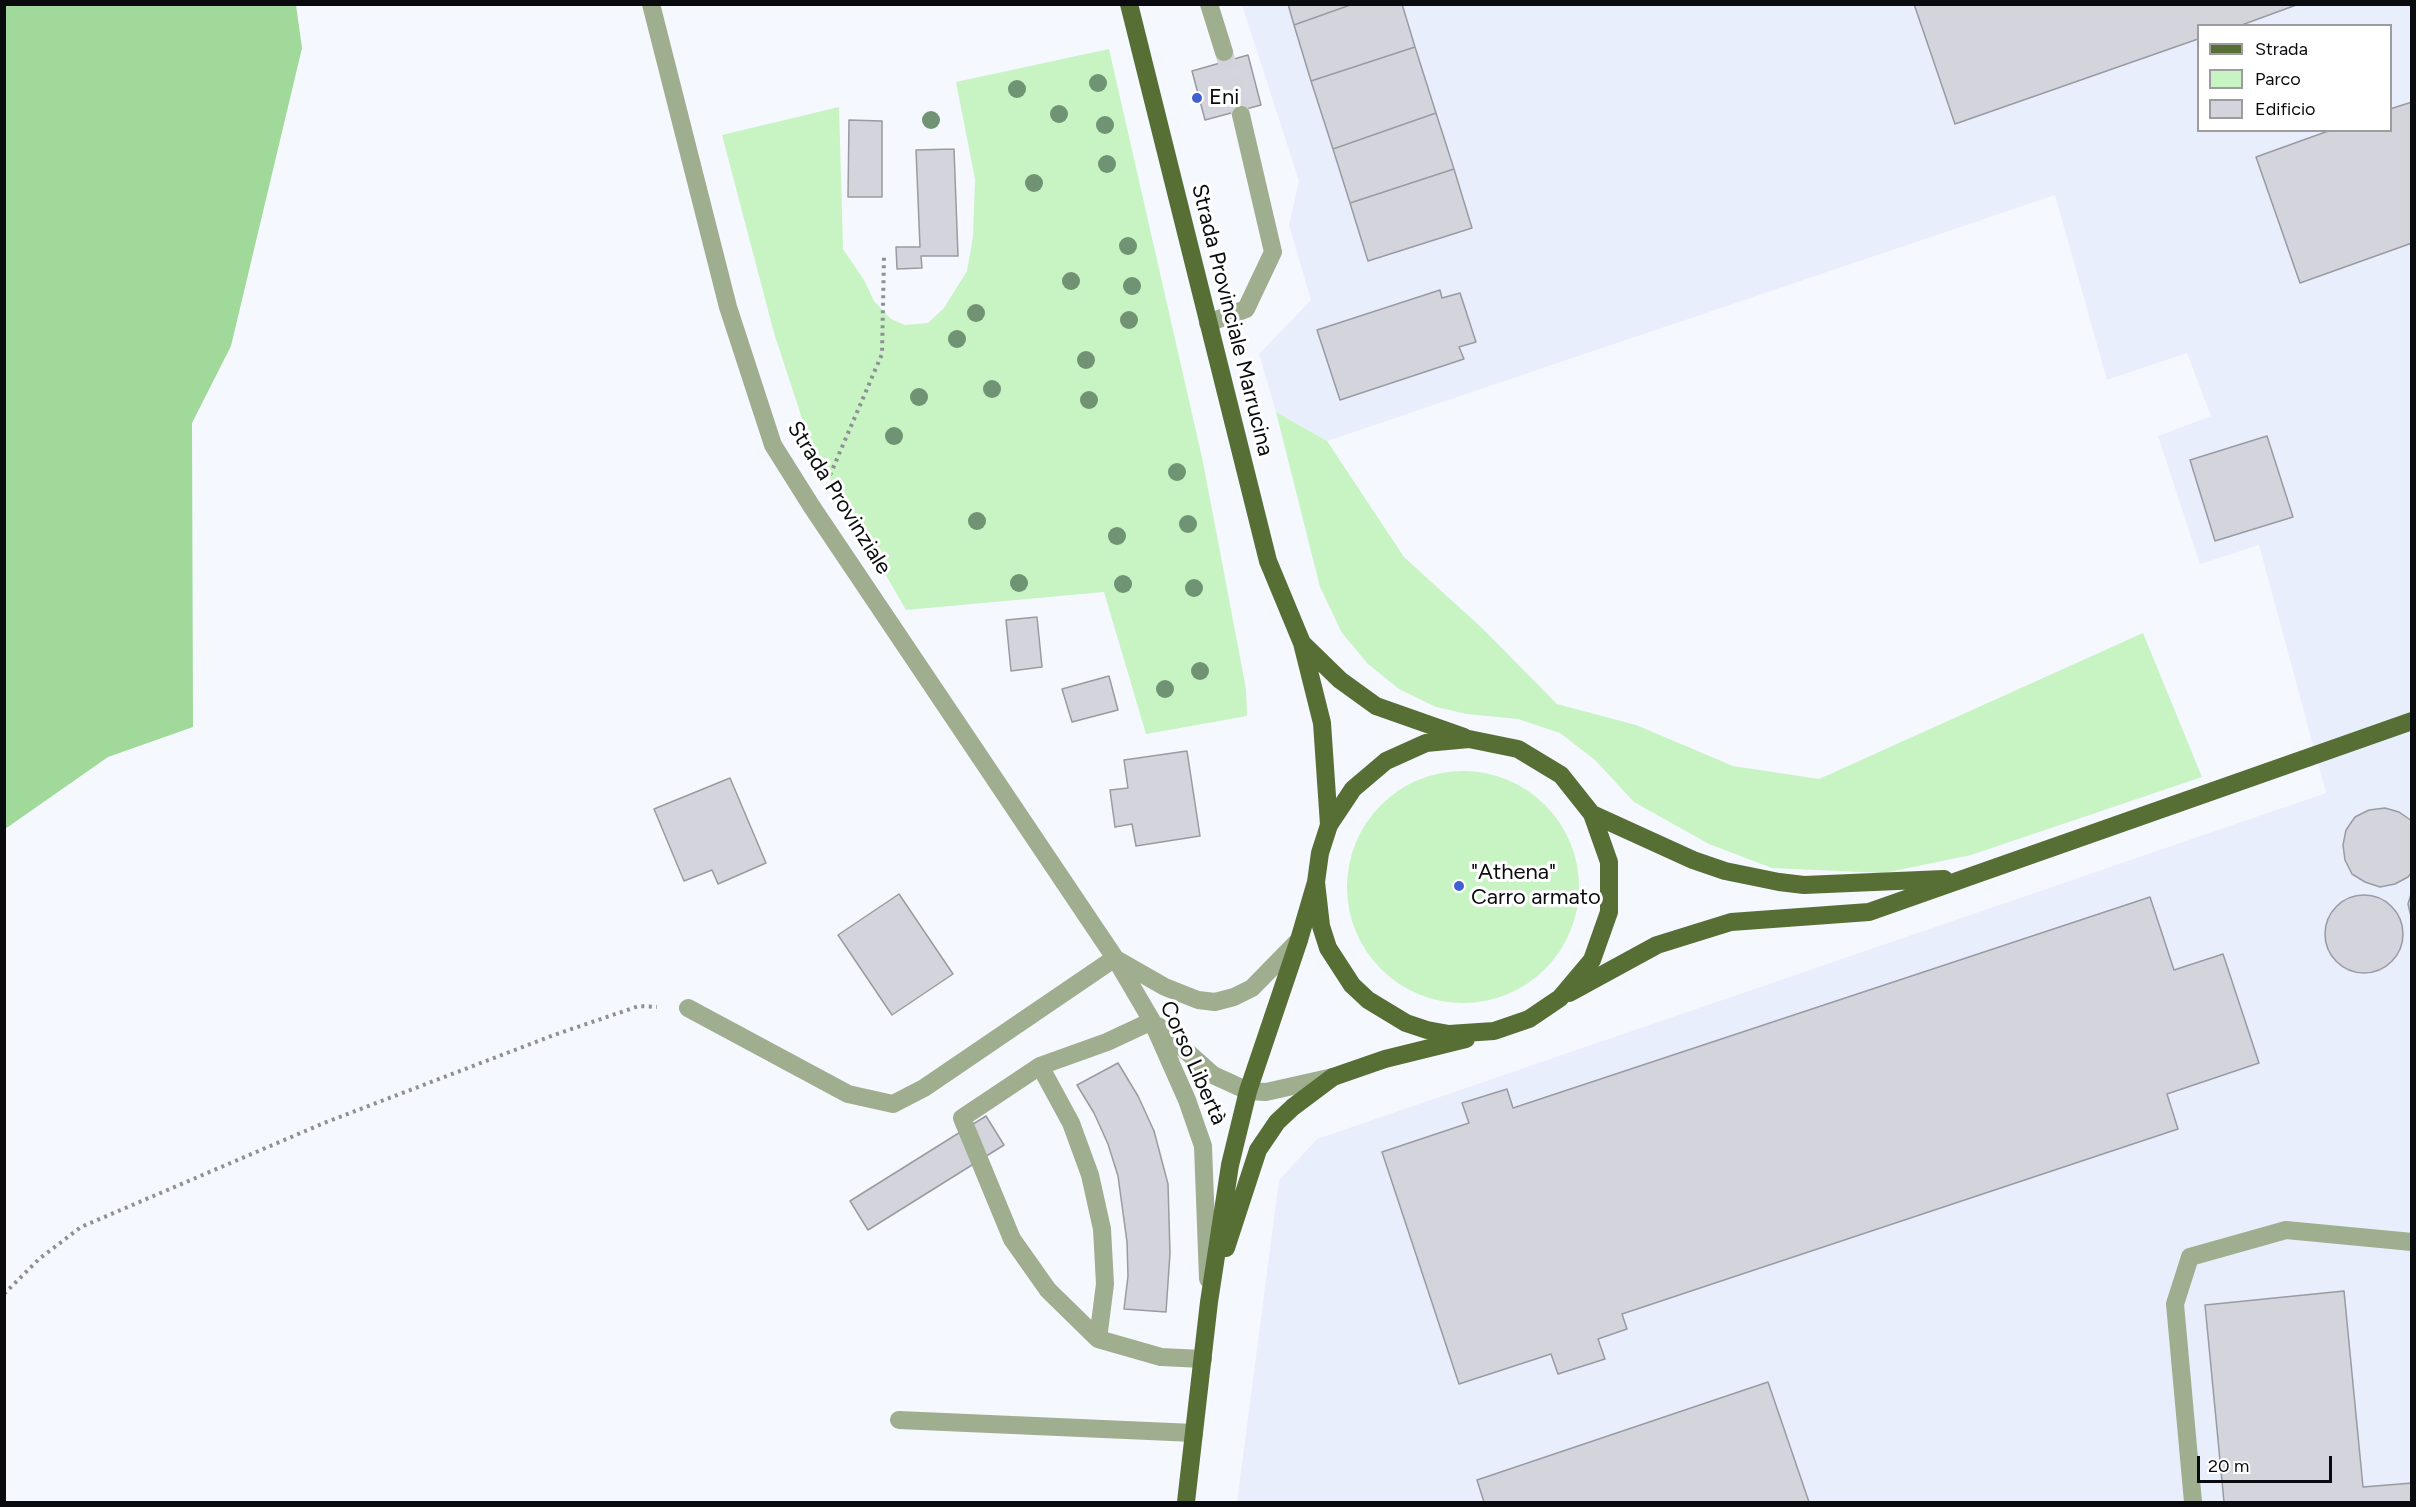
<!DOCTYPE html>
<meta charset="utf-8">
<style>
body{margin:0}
#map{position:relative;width:2416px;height:1507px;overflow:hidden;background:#f6f8ff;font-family:Figtree,sans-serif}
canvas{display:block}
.frame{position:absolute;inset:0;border:6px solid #0a0b0e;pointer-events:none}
.legend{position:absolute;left:2197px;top:24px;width:195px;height:108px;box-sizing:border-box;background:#fff;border:2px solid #9d9d9f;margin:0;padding:8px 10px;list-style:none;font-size:18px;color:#0a0b0e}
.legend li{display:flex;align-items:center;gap:12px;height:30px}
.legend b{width:30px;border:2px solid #9d9d9f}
.scale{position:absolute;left:2197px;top:1456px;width:135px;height:27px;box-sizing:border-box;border:3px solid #0a0b0e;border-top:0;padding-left:8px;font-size:18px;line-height:21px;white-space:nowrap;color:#0a0b0e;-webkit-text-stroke:4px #fff;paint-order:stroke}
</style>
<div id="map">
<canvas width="2416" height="1507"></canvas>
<div class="frame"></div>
<ul class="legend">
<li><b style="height:8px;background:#576f35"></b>Strada</li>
<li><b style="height:16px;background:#c8f3c3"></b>Parco</li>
<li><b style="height:16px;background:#d3d4dc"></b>Edificio</li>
</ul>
<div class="scale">20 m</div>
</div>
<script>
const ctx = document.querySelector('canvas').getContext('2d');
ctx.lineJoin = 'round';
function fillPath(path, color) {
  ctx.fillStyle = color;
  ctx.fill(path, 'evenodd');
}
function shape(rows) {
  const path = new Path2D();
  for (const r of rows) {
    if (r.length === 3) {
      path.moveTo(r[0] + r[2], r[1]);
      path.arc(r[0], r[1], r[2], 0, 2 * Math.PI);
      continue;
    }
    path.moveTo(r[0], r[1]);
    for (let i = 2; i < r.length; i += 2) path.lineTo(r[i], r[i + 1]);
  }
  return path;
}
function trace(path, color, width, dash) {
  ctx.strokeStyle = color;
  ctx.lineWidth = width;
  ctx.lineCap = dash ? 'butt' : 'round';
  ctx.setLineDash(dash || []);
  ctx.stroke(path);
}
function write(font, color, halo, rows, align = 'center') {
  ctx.font = font + ' Figtree,sans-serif';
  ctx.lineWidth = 6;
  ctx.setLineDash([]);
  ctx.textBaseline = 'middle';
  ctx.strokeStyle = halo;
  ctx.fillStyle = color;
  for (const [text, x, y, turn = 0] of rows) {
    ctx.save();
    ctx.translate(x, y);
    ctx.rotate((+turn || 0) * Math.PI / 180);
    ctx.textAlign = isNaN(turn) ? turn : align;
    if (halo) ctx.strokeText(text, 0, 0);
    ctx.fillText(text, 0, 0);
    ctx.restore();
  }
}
fillPath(shape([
 [1242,5,2411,5,2411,1502,1237,1502,1279,1180,1317,1139,2326,793,2259,545,2200,564,2158,436,2211,416,2187,353,2107,380,2055,195,1327,441,1276,412,1259,354,1311,300,1289,225,1299,181],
 [2198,26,2390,26,2390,130,2198,130]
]), '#e9eefd');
fillPath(shape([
 [1109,49,1203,462,1246,689,1247,716,1146,734,1104,592,906,610,811,446,774,333,722,135,839,107,843,249,864,280,874,301,891,319,905,325,928,323,944,308,967,271,973,237,975,179,956,82],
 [1276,412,1327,441,1404,557,1483,629,1557,704,1636,725,1733,766,1819,779,2143,633,2202,777,1971,855,1884,873,1772,868,1709,844,1634,802,1595,760,1560,733,1518,719,1467,714,1436,707,1399,689,1368,664,1342,633,1320,587],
 [1463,887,116]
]), '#c8f3c3');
fillPath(shape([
 [5,4,296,5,302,48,231,346,192,423,193,727,108,757,5,829]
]), '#a0d99a');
const building = shape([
 [1288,4,1353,4,1294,25,1288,4],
 [1353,4,1402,4,1415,47,1311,81,1294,25,1353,4],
 [1914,4,2299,4,2239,26,2198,26,2198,39,1955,124,1914,4],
 [1415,47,1436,113,1333,149,1311,81,1415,47],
 [1248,55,1261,105,1205,120,1192,71,1248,55],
 [2412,102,2412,243,2300,283,2256,157,2331,130,2390,130,2390,109,2412,102],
 [1436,113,1454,169,1350,203,1333,149,1436,113],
 [849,120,882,121,882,197,848,197,849,120],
 [954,149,958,256,921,256,922,268,897,269,896,247,920,247,916,150,954,149],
 [1454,169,1472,228,1368,261,1350,203,1454,169],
 [1440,290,1442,298,1460,293,1476,342,1459,347,1464,359,1340,400,1317,330,1440,290],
 [2267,436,2293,517,2215,541,2190,460,2267,436],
 [1037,617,1042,667,1011,671,1006,620,1037,617],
 [1109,676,1118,710,1072,722,1062,689,1109,676],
 [1187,751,1200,836,1136,846,1132,824,1115,827,1110,790,1128,788,1124,760,1187,751],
 [730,778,766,863,718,884,712,870,684,881,654,809,730,778],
 [2385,808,2399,812,2412,821,2412,872,2408,877,2395,884,2380,887,2365,882,2352,874,2345,860,2343,845,2346,830,2355,817,2369,810,2385,808],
 [2412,891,2412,921,2408,904,2412,891],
 [899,894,953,974,892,1015,838,935,899,894],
 [2364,934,39],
 [2150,897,2174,970,2223,954,2259,1063,2167,1094,2178,1129,1622,1314,1627,1329,1598,1339,1605,1359,1558,1374,1551,1354,1459,1384,1382,1152,1469,1123,1462,1103,1507,1089,1513,1108,2150,897],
 [1118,1063,1138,1096,1154,1131,1168,1184,1170,1253,1166,1312,1124,1309,1128,1276,1127,1242,1118,1176,1108,1144,1094,1113,1077,1085,1118,1063],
 [986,1116,1004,1145,868,1230,850,1201,986,1116],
 [2344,1291,2363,1487,2412,1483,2412,1502,2224,1502,2205,1305,2344,1291],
 [1768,1382,1809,1502,1484,1502,1477,1480,1768,1382]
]);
fillPath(building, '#d3d4dc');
trace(building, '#9a9aa2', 1.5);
trace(shape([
 [1224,52,1241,115]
]), '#d3d4db', 18, [18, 9]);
trace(shape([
 [830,475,882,354,884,257],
 [4,1294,39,1259,81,1227,324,1123,554,1035,639,1006,657,1007]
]), '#8f9096', 4, [3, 4.5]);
trace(shape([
 [651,4,728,307,773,445,812,507,1115,958,1152,1021,1187,1100,1203,1146,1208,1279],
 [1209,4,1224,52],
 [1208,323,1246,309,1273,252,1241,115],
 [1116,959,1165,987,1198,1000,1215,1002,1234,997,1252,988,1299,940],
 [688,1008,848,1094,893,1104,924,1088,1115,958],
 [1152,1021,1107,1042,1040,1066,962,1118,1012,1239,1048,1290,1098,1339,1161,1357,1203,1359],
 [1158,1026,1213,1075,1248,1091,1266,1092,1333,1077],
 [1040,1066,1071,1123,1090,1175,1102,1229,1105,1284,1098,1339],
 [899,1420,1194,1433],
 [2193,1502,2175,1304,2190,1257,2286,1230,2412,1242]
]), '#9fae8e', 18);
trace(shape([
 [1129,4,1268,561,1302,643,1322,723,1329,825],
 [1302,643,1340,680,1376,706,1464,737],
 [1592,814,1693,860,1725,871,1779,882,1804,885,1944,879],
 [1569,993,1657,945,1731,922,1869,912,2412,721],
 [1226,1248,1258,1150,1277,1122,1293,1107,1333,1077,1385,1059,1466,1039],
 [1186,1502,1209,1302,1230,1165,1248,1091,1299,940,1316,882,1320,853,1329,825,1353,789,1386,761,1426,743,1469,739,1518,749,1561,775,1592,814,1609,862,1609,912,1592,960,1560,998,1529,1019,1494,1031,1449,1034,1427,1030,1406,1023,1368,1000,1352,985,1328,948,1321,926,1316,882]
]), '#576f35', 18);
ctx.fillStyle = '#709373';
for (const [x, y] of [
 [1098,83],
 [1017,89],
 [1059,114],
 [931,120],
 [1105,125],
 [1107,164],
 [1034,183],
 [1128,246],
 [1071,281],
 [1132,286],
 [976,313],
 [1129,320],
 [957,339],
 [1086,360],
 [992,389],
 [919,397],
 [1089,400],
 [894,436],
 [1177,472],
 [977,521],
 [1188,524],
 [1117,536],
 [1019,583],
 [1123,584],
 [1194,588],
 [1200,671],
 [1165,689]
]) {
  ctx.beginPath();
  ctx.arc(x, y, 9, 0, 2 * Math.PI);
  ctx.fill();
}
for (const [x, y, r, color] of [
 [1197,98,6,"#4061d4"],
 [1459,886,6,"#4061d4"]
]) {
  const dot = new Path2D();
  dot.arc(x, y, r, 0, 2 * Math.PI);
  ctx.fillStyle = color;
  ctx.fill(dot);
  trace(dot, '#fff', 2);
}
write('22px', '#0a0b0e', '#fff', [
 ["Eni",1209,98],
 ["\"Athena\"",1471,873],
 ["Carro armato",1471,898]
], 'left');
write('22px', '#0a0b0e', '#fff', [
 ["Strada Provinciale Marrucina",1232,320,76],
 ["Strada Provinziale",839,498,58],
 ["Corso Libertà",1193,1063,66]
]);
</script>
